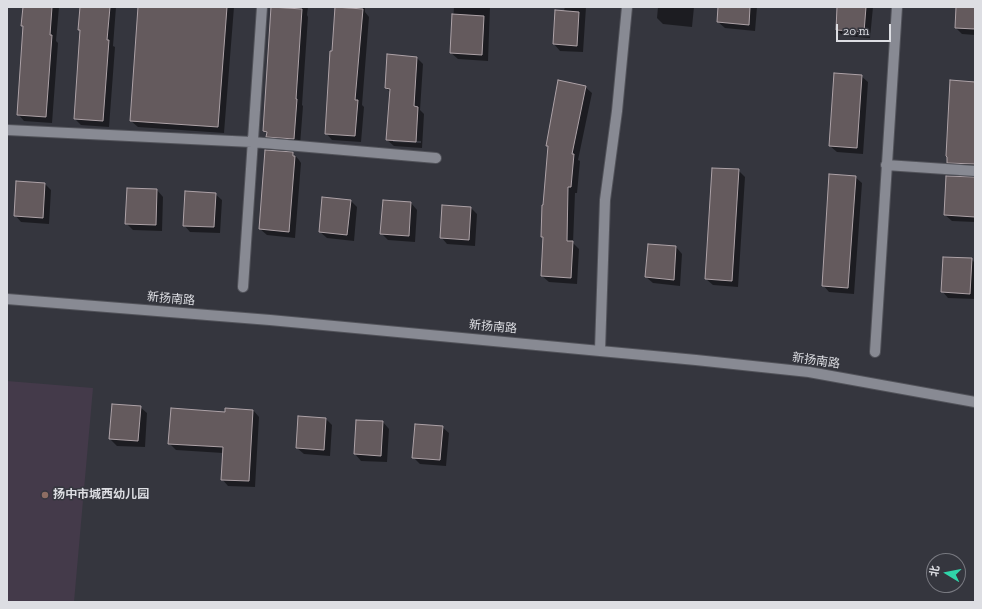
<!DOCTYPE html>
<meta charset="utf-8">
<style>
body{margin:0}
#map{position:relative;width:982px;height:609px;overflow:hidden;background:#35363e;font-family:"Zilla Slab","Noto Sans SC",serif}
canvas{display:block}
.frame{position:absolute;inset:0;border:8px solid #dddee3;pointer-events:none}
.north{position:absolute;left:926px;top:553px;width:40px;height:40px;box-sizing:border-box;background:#35363e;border:1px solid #787980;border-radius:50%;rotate:280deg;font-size:11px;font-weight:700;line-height:16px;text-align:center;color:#dddee3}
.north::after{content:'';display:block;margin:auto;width:14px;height:18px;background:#30d4a9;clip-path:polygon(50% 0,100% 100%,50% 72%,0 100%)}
.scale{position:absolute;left:836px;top:24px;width:55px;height:18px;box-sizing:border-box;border:2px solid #dddee3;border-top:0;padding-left:5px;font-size:12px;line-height:14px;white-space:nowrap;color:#dddee3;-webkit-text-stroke:3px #35363e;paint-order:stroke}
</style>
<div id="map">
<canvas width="982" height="609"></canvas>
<div class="frame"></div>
<div class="north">北</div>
<div class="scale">20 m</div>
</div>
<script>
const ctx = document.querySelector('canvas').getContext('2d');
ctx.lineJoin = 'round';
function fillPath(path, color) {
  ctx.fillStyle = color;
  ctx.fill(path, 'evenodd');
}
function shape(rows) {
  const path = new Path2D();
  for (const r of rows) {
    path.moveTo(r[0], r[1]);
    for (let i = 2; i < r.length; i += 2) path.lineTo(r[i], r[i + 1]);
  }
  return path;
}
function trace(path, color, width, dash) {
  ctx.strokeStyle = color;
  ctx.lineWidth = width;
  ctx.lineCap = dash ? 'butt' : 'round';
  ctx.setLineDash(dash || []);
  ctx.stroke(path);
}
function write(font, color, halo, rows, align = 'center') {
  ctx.font = font + ' "Zilla Slab","Noto Sans SC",serif';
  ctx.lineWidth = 3;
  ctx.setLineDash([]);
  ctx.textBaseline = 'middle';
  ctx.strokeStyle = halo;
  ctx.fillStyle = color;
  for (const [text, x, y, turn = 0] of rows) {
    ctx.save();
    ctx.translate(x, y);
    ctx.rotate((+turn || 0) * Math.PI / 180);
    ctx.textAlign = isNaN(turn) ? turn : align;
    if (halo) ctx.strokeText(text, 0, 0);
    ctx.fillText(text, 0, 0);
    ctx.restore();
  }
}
fillPath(shape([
 [7,381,93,388,74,602,7,602]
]), '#443a4a');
fillPath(shape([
 [23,7,59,7,56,41,58,43,52,123,24,121,18,114,24,27,22,26],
 [81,7,116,7,113,46,115,47,109,127,81,125,75,119,81,31,79,30],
 [140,7,234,7,224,133,138,127,131,121],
 [273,7,308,7,307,15,308,17,302,105,303,106,300,145,274,143,264,131],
 [336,7,365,7,365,12,369,17,362,105,364,107,361,142,332,140,326,133],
 [454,7,490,7,488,61,458,59,451,53],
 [565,7,586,7,583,52,560,51,554,44],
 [658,7,694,7,692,27,663,24,657,18],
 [719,7,757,7,755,31,725,28,718,22],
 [838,7,873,7,870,38,843,36,837,30],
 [957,7,975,7,975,35,962,34,956,28],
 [417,58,423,64,420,110,424,114,422,148,394,146,387,140,391,93,386,88],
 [393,140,421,141,421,143,393,142],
 [861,76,868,82,863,154,837,152,830,146],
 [975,83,975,170,955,169,948,162],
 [585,87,592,93,578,160,580,161,577,193,575,193,573,243,579,249,577,284,549,282,542,276,544,239,542,237,549,148,547,146],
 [293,153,299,160,301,163,295,238,267,235,260,229],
 [738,170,745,177,738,287,713,285,706,279],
 [855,177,862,183,854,294,829,292,823,285],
 [975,178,975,222,952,221,945,215],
 [45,184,51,190,49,224,21,222,15,215],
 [157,190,163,197,162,231,133,230,126,223],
 [215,194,222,200,220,233,190,232,184,225],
 [350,200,357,207,354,241,327,238,320,232],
 [383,201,411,203,417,210,415,242,388,240,381,233],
 [471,208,477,214,475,246,447,244,441,237],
 [649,245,676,247,682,254,680,286,653,283,646,277],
 [971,259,975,263,975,299,948,298,942,291],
 [140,407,147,413,145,447,117,446,110,439],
 [226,409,253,410,259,417,255,487,228,486,222,479,223,453,176,450,169,443,226,413],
 [326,419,332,425,330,456,304,454,297,448],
 [356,421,383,422,389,429,387,462,361,461,355,454],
 [442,427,449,433,446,466,420,464,413,457]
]), '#0007');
const building = shape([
 [23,7,52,7,50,35,52,35,46,117,17,115,23,26,21,26,23,7],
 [80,7,110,7,107,40,109,40,103,121,74,119,80,30,78,30,80,7],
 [138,7,227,7,218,127,130,121,138,7],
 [271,7,302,9,296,99,297,99,294,139,266,137,267,132,263,131,271,7],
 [335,7,363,9,355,100,358,100,355,136,325,134,330,51,332,51,335,7],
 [718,7,750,7,749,25,717,22,718,7],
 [837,7,866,7,864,32,836,30,837,7],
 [956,7,975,7,975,29,955,28,956,7],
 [555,10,579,12,577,46,553,44,555,10],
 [452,14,484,16,482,55,450,53,452,14],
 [387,54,417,57,414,106,418,107,416,142,386,140,390,89,385,88,387,54],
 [834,73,862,75,857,148,829,146,834,73],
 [558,80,586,86,572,154,574,154,571,187,568,187,567,241,573,241,571,278,541,276,543,237,541,237,542,205,543,205,548,146,546,146,558,80],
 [950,80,975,82,975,164,947,163,947,157,946,156,950,80],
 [265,150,293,152,293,156,295,156,289,232,259,229,265,150],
 [712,168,739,169,732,281,705,279,712,168],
 [829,174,856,176,848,288,822,286,829,174],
 [946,176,975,177,975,217,944,215,946,176],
 [16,181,45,183,43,218,14,216,16,181],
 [127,188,157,189,156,225,125,224,127,188],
 [185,191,216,193,214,227,183,226,185,191],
 [322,197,351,200,347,235,319,232,322,197],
 [383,200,411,202,409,236,380,234,383,200],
 [442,205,471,207,469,240,440,238,442,205],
 [648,244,676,246,674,280,645,277,648,244],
 [943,257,972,258,970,294,941,292,943,257],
 [112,404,141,406,138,441,109,439,112,404],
 [171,408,225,412,225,408,253,410,249,481,221,480,223,447,168,444,171,408],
 [298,416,326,418,324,450,296,448,298,416],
 [356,420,383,421,381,456,354,454,356,420],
 [415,424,443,426,440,460,412,458,415,424]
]);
fillPath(building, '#645a5d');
trace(building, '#ada2a7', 1);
const minor = shape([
 [7,130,252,142,436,158],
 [886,165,975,171],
 [243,287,262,7],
 [7,299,270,320,696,360,809,372,975,402],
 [600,350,605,200,617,111,627,7],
 [875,352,897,7]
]);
trace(minor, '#52535a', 12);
trace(minor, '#888a93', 10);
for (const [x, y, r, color] of [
 [45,495,4,"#8d6e63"]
]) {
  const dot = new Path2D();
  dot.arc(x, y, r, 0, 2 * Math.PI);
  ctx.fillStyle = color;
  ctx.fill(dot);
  trace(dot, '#35363e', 1.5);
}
write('12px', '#dddee3', '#35363e', [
 ["新扬南路",171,299,5],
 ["新扬南路",493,327,5],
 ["新扬南路",816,361,8]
]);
write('bold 12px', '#dddee3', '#35363e', [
 ["扬中市城西幼儿园",53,495]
], 'left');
</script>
